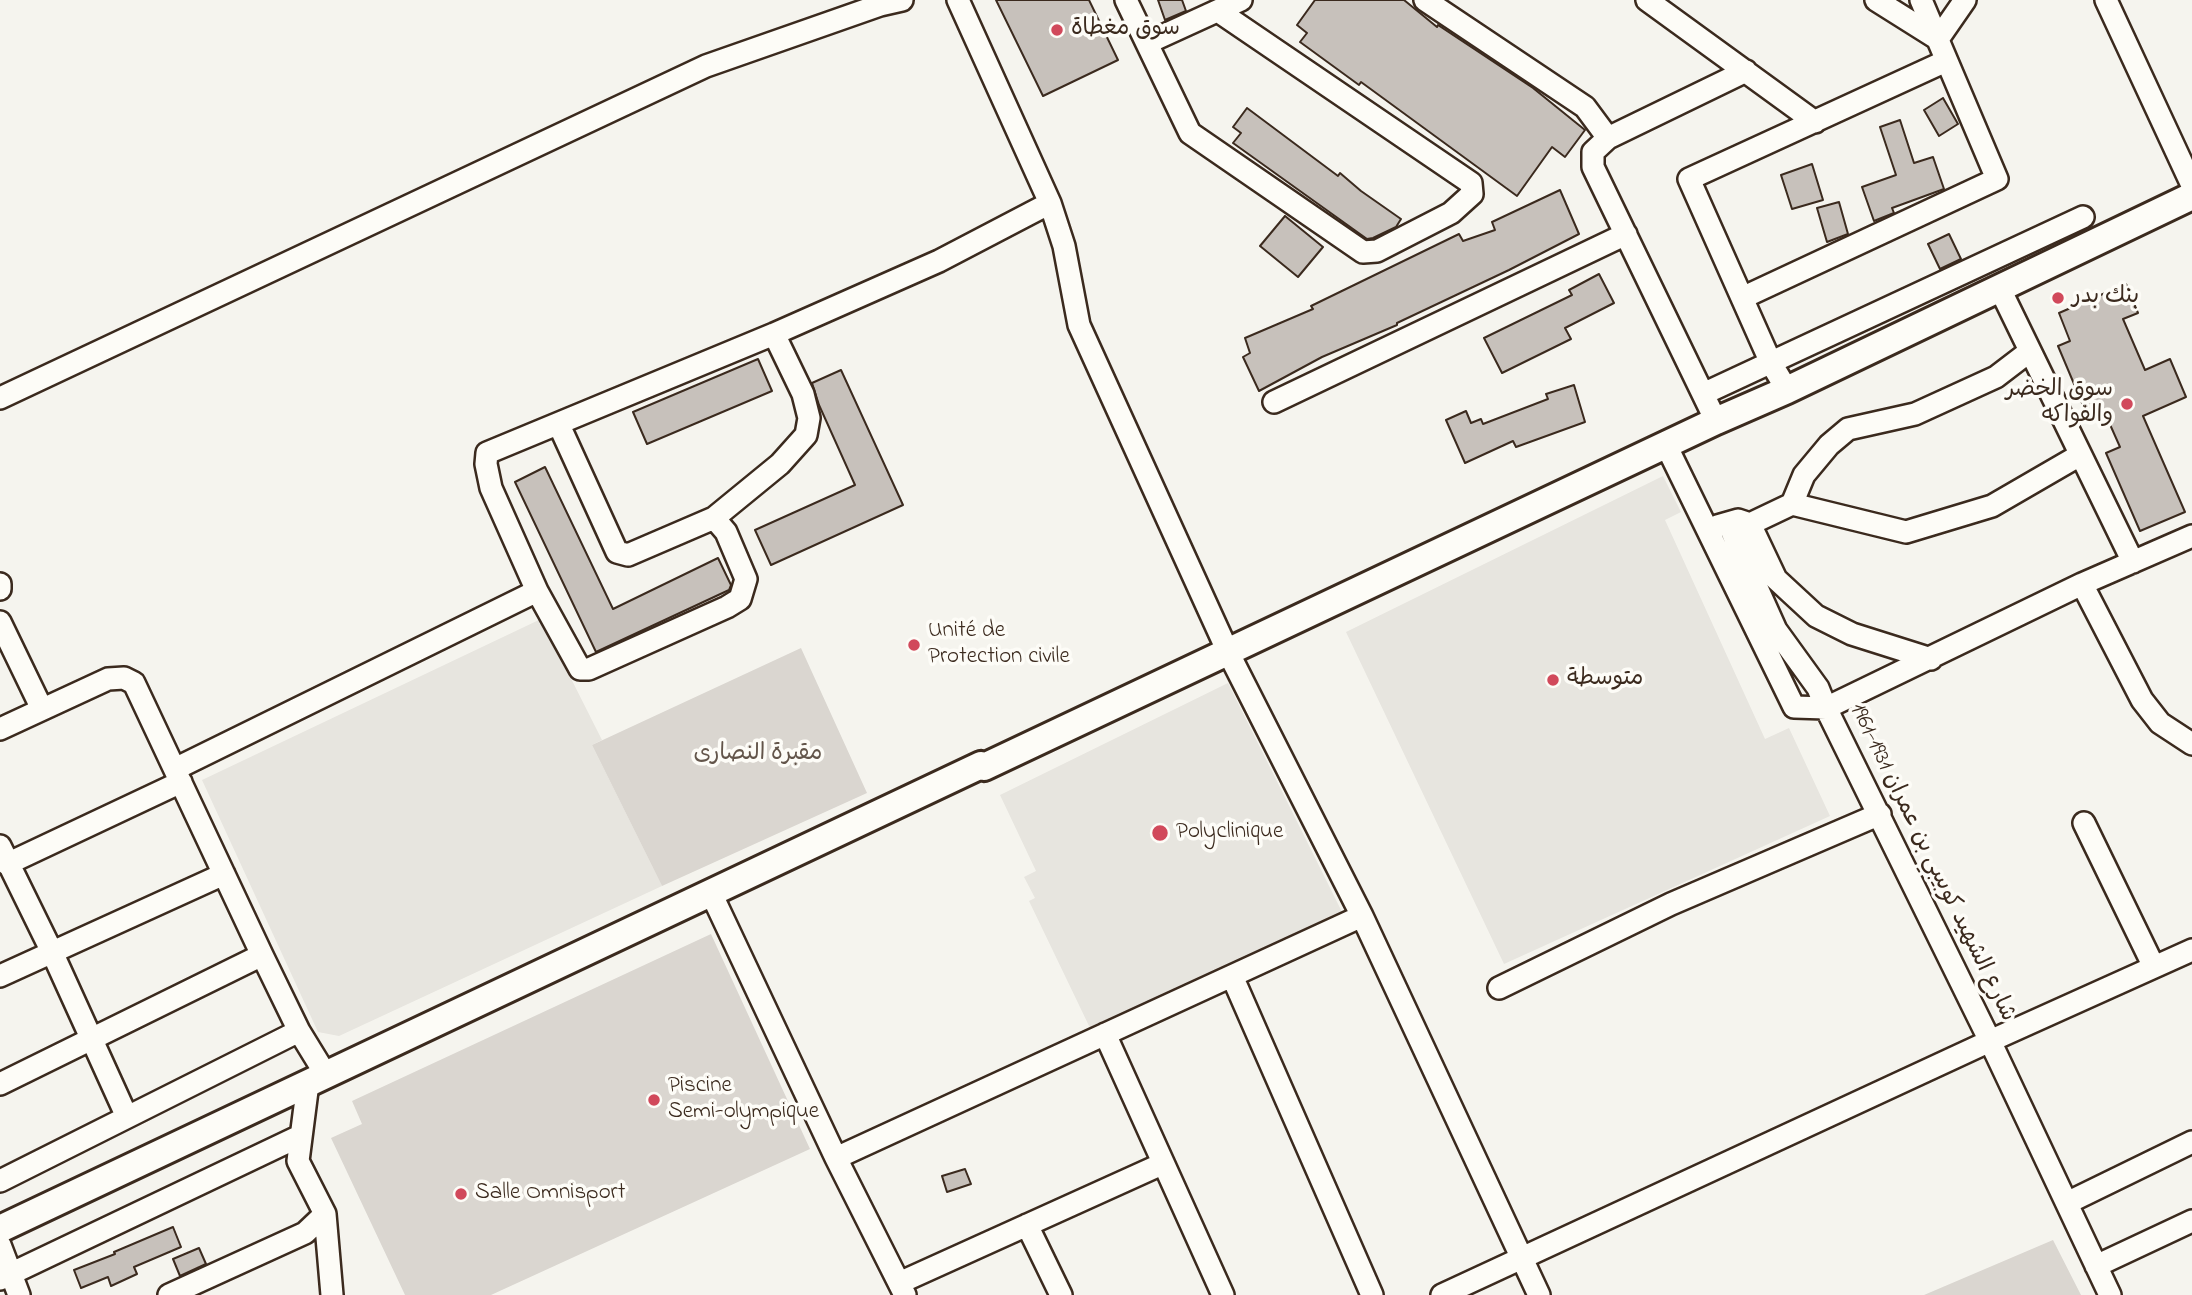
<!DOCTYPE html>
<meta charset="utf-8">
<style>
body{margin:0}
canvas{display:block;background:#f5f4ee}
</style>
<canvas width="2192" height="1295"></canvas>
<script>
const ctx = document.querySelector('canvas').getContext('2d');
ctx.lineJoin = 'round';
function fillPath(path, color) {
  ctx.fillStyle = color;
  ctx.fill(path, 'evenodd');
}
function shape(rows) {
  const path = new Path2D();
  for (const r of rows) {
    path.moveTo(r[0], r[1]);
    for (let i = 2; i < r.length; i += 2) path.lineTo(r[i], r[i + 1]);
  }
  return path;
}
function trace(path, color, width, dash) {
  ctx.strokeStyle = color;
  ctx.lineWidth = width;
  ctx.lineCap = dash ? 'butt' : 'round';
  ctx.setLineDash(dash || []);
  ctx.stroke(path);
}
function write(font, color, halo, rows, align = 'center') {
  ctx.font = font + ' "Indie Flower","Playpen Sans Arabic",sans-serif';
  ctx.lineWidth = 7;
  ctx.setLineDash([]);
  ctx.textBaseline = 'middle';
  ctx.strokeStyle = halo;
  ctx.fillStyle = color;
  for (const [text, x, y, turn = 0] of rows) {
    ctx.save();
    ctx.translate(x, y);
    ctx.rotate((+turn || 0) * Math.PI / 180);
    ctx.textAlign = isNaN(turn) ? turn : align;
    if (halo) ctx.strokeText(text, 0, 0);
    ctx.fillText(text, 0, 0);
    ctx.restore();
  }
}
fillPath(shape([
 [1663,476,1681,512,1665,520,1765,739,1789,728,1830,816,1504,964,1346,632],
 [541,619,602,740,592,745,662,886,339,1036,318,1032,202,780],
 [1228,683,1343,914,1091,1030,1029,901,1035,898,1024,877,1036,871,1000,795]
]), '#e7e5df');
fillPath(shape([
 [801,648,867,793,662,886,592,745],
 [711,934,810,1149,491,1295,405,1295,331,1138,362,1124,352,1101],
 [2053,1240,2081,1295,1924,1295]
]), '#dad6d0');
const building = shape([
 [996,0,1089,0,1118,60,1043,96,996,0],
 [1158,0,1182,0,1186,11,1165,20,1158,0],
 [1315,0,1404,0,1437,27,1438,25,1533,88,1585,130,1565,157,1552,147,1517,196,1361,82,1359,85,1300,42,1307,33,1297,25,1315,0],
 [1943,98,1958,124,1939,136,1924,110,1943,98],
 [1247,108,1338,176,1340,173,1361,191,1401,219,1396,227,1373,238,1367,239,1233,143,1241,133,1233,127,1247,108],
 [1900,120,1914,163,1933,157,1944,189,1892,208,1894,213,1874,221,1862,187,1896,175,1880,127,1900,120],
 [1812,164,1823,200,1792,209,1781,175,1812,164],
 [1560,190,1579,234,1509,270,1397,323,1397,325,1322,357,1259,391,1243,357,1250,353,1245,338,1313,309,1311,306,1459,234,1463,241,1495,230,1492,222,1560,190],
 [1839,202,1848,234,1827,242,1817,208,1839,202],
 [1285,216,1323,247,1298,277,1260,246,1285,216],
 [1949,234,1961,259,1940,269,1928,244,1949,234],
 [1599,274,1614,303,1565,328,1571,339,1502,373,1484,338,1572,295,1569,290,1599,274],
 [2126,284,2138,313,2123,319,2145,370,2170,359,2186,397,2143,416,2185,512,2140,531,2106,453,2120,447,2104,411,2088,417,2058,346,2070,341,2059,313,2126,284],
 [758,359,772,391,647,444,633,412,758,359],
 [841,370,903,505,771,565,755,530,855,485,819,405,812,383,841,370],
 [1574,385,1585,422,1516,447,1513,441,1465,463,1446,420,1466,411,1471,423,1481,419,1483,424,1548,399,1546,394,1574,385],
 [545,467,613,609,718,558,731,585,729,590,596,652,515,482,545,467],
 [965,1169,971,1184,947,1192,942,1176,965,1169],
 [173,1227,181,1247,134,1267,137,1274,111,1286,108,1277,81,1288,74,1270,115,1254,114,1252,173,1227],
 [199,1248,206,1264,180,1276,173,1259,199,1248]
]);
fillPath(building, '#c7c1bb');
trace(building, '#3b2a1e', 2);
const minor = shape([
 [958,0,1050,203,1064,246,1079,325,1228,652,1362,916,1539,1295],
 [1126,0,1190,133,1363,252,1377,251,1451,213,1472,194,1471,183,1218,11],
 [1425,0,1585,107,1608,138],
 [1647,0,1815,122],
 [1876,0,1938,39,1965,0],
 [2106,0,2192,185],
 [1147,43,1241,0],
 [1999,287,2133,562],
 [1742,298,1997,179,1921,0],
 [1787,390,1771,363,1689,179,1946,61],
 [1703,394,2083,217],
 [0,398,706,66,880,5,902,0],
 [1274,402,1626,234],
 [1716,421,1593,167,1593,152,1608,138,1746,71],
 [559,425,617,552,628,555,714,518,726,532,746,579,740,599,727,607,589,669,580,669,537,591,491,488,486,464,487,453,774,334,939,261,1050,203],
 [1666,445,1794,707,1826,708,1990,1041,2110,1295],
 [1792,504,1804,475,1829,445,1848,429,1915,414,1996,377,2030,351],
 [714,518,780,464,806,435,809,418,803,394,774,334],
 [1728,523,1776,630,1818,688,1826,708,2082,584,2192,536],
 [1750,524,1776,579,1816,616,1852,634,1931,659],
 [1717,526,1738,520,1750,524,1792,504,1906,532,1992,506,2080,455],
 [0,584,0,589],
 [2082,584,2142,700,2160,723,2192,744],
 [0,622,42,709],
 [0,729,108,679,124,678,134,683,262,955,299,1031,326,1075],
 [175,769,537,591],
 [2084,823,2154,967],
 [0,846,52,952,127,1117],
 [7,864,181,782],
 [711,893,836,1158],
 [0,976,224,874],
 [1232,976,1372,1295],
 [1499,988,1671,904,1880,814],
 [1105,1034,1223,1295],
 [308,1083,298,1161,325,1214,332,1295],
 [0,1084,262,955],
 [0,1181,299,1031],
 [2067,1203,2192,1142],
 [1027,1225,1061,1295],
 [0,1245,19,1295],
 [2096,1266,2192,1221],
 [0,1279,300,1136],
 [899,1283,1162,1164],
 [169,1295,305,1233,325,1214],
 [905,1295,836,1158,1362,916],
 [1442,1295,1990,1041,2192,950]
]);
const major = shape([
 [0,1229,981,765,984,767,1716,421,1787,390,2192,196]
]);
trace(minor, '#3b2a1e', 26);
trace(major, '#3b2a1e', 32);
trace(minor, '#fdfcf7', 21);
trace(major, '#fdfcf7', 26);
for (const [x, y, r, color] of [
 [1057,30,7,"#d1495b"],
 [2058,298,7,"#d1495b"],
 [2127,404,7,"#d1495b"],
 [914,645,7,"#d1495b"],
 [1553,680,7,"#d1495b"],
 [1160,833,9,"#d1495b"],
 [654,1100,7,"#d1495b"],
 [461,1194,7,"#d1495b"]
]) {
  const dot = new Path2D();
  dot.arc(x, y, r, 0, 2 * Math.PI);
  ctx.fillStyle = color;
  ctx.fill(dot);
  trace(dot, '#fdfcf7', 2.5);
}
write('23px', '#3b2a1e', '#fdfcf7', [
 ["سوق مغطاة",1071,30],
 ["بنك بدر",2072,298],
 ["سوق الخضر",2113,391,"right"],
 ["والفواكه",2113,417,"right"],
 ["Unité de",928,632],
 ["Protection civile",928,658],
 ["متوسطة",1567,680],
 ["Polyclinique",1176,833],
 ["Piscine",668,1087],
 ["Semi-olympique",668,1113],
 ["Salle Omnisport",475,1194]
], 'left');
write('23px', '#63554a', '#fdfcf7', [
 ["مقبرة النصارى",758,755]
]);
write('23px', '#3b2a1e', '#fdfcf7', [
 ["شارع الشهيد كوبيبي بن عمران 1931-1961",1931,863,64]
]);
</script>
